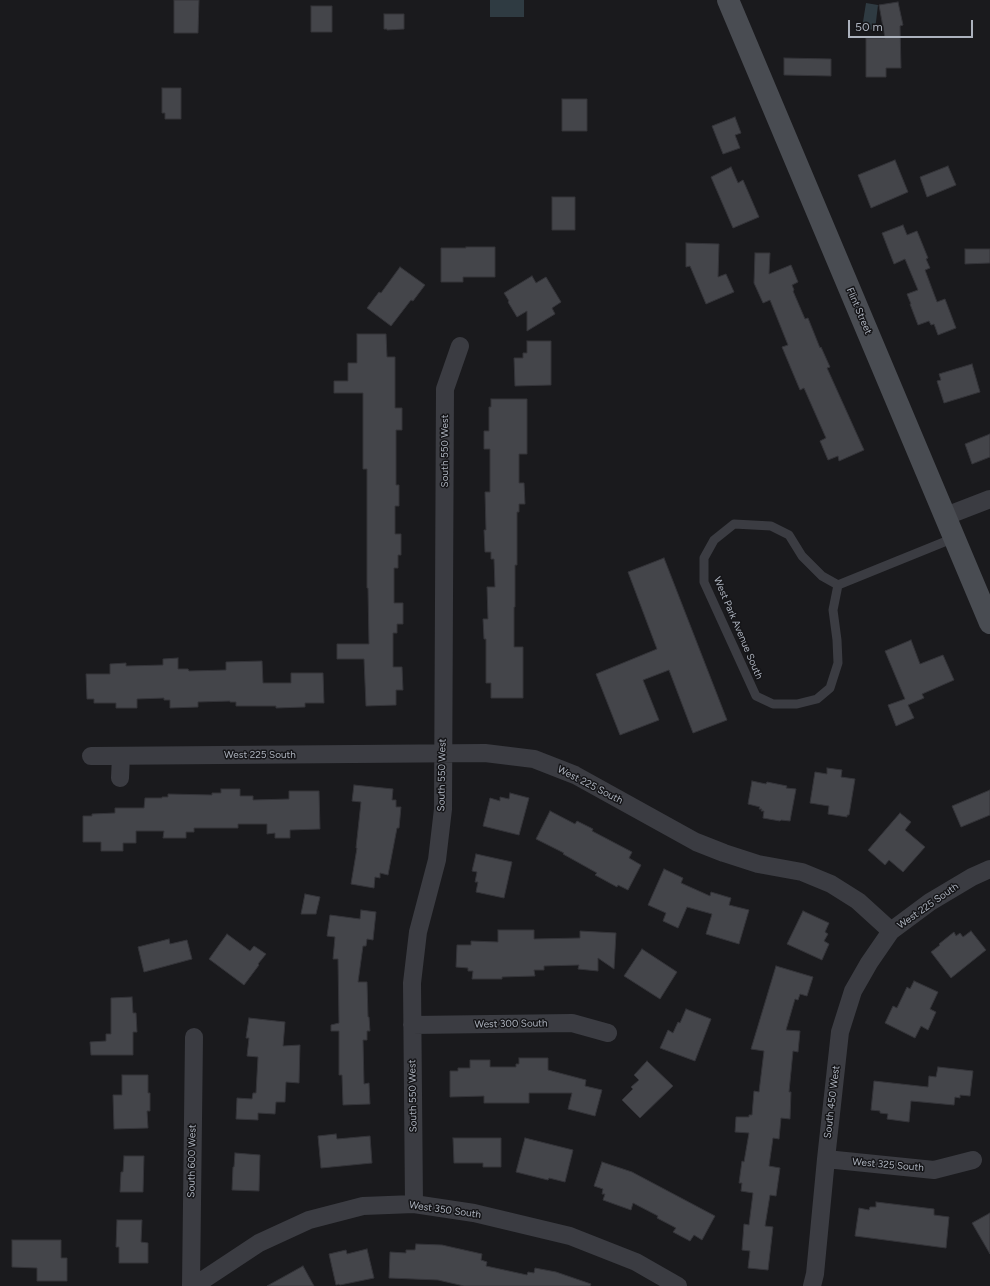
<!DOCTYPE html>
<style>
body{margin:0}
#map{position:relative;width:990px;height:1286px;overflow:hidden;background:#1a1a1d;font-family:Figtree,sans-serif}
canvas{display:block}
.scale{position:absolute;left:848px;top:20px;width:125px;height:18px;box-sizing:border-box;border:2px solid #acb2bd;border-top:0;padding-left:5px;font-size:12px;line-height:14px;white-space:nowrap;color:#acb2bd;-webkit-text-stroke:3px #151518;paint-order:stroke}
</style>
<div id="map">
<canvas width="990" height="1286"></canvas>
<div class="scale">50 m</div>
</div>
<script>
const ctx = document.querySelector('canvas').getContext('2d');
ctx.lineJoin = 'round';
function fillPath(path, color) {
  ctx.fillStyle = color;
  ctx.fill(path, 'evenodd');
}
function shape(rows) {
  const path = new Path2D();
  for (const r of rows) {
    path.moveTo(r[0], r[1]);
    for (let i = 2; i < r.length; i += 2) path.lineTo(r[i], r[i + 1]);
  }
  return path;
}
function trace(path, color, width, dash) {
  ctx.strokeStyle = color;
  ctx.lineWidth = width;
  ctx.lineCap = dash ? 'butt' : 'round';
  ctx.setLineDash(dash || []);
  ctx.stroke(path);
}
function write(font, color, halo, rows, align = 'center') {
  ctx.font = font + ' Figtree,sans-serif';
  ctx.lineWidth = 3;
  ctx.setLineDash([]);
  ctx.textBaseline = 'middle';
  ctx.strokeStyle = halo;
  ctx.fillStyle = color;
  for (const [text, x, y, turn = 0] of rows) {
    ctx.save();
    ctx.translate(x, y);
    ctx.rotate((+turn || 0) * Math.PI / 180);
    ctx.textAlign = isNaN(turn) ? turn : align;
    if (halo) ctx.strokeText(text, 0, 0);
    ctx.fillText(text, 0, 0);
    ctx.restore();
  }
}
fillPath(shape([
 [490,0,524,0,524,17,490,17],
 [866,3,878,5,875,30,862,28]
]), '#2f3b42');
const building = shape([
 [174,0,199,0,198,33,174,33,174,0],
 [898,2,903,25,900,26,901,68,886,68,886,77,866,77,866,38,885,38,879,5,898,2],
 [311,6,332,6,332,32,311,32,311,6],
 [384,14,404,14,404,29,387,30,387,29,384,29,384,14],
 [784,58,831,59,831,76,784,75,784,58],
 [162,88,181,88,181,119,165,119,165,113,162,113,162,88],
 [562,99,587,99,587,131,562,131,562,99],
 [735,117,741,133,735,135,740,148,723,154,712,126,735,117],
 [895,160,908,192,871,208,858,175,895,160],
 [948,166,956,185,927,197,920,177,948,166],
 [731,167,738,183,743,180,759,217,733,228,711,177,731,167],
 [552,197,575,197,575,230,552,230,552,197],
 [903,225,907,235,917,231,928,258,926,259,930,268,925,270,937,302,945,299,956,328,938,335,934,324,931,325,929,321,918,325,910,304,911,304,907,294,918,290,905,259,894,264,882,233,903,225],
 [686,243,719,244,718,277,726,274,734,292,706,304,690,266,686,267,686,243],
 [466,247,495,247,495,277,463,277,463,282,441,282,441,248,466,248,466,247],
 [965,249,990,249,990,263,965,264,965,249],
 [755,253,770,253,769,274,791,265,798,282,792,285,794,290,793,291,805,319,808,318,820,348,821,347,830,367,827,368,864,450,839,461,838,456,828,460,820,441,826,438,804,388,800,390,782,347,788,345,770,300,763,303,754,283,755,253],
 [400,267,425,285,413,301,411,300,391,326,367,308,379,292,381,293,400,267],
 [532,276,536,283,546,277,561,302,552,308,555,314,527,331,527,311,517,317,508,302,509,301,504,293,532,276],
 [357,334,386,334,387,357,395,357,395,408,402,408,402,430,396,430,396,485,399,485,399,506,395,506,395,534,401,534,401,555,398,555,398,568,394,568,394,603,403,603,403,624,397,624,397,633,393,633,393,667,402,667,403,690,396,690,396,705,366,706,364,659,337,659,337,644,369,644,368,588,367,588,367,469,363,469,363,393,334,393,334,381,348,381,348,363,357,363,357,334],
 [527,341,551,341,551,385,515,386,514,358,523,358,523,353,527,353,527,341],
 [972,364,980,392,944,403,937,381,941,380,939,374,972,364],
 [491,399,527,399,527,454,519,454,519,483,524,483,525,504,519,504,519,512,517,512,517,565,515,565,515,607,514,607,514,647,523,647,523,698,491,698,491,683,486,683,486,639,484,639,483,619,488,619,487,587,495,587,494,559,491,559,491,552,485,552,484,530,486,530,485,492,490,492,490,449,484,449,484,431,489,431,489,407,491,407,491,399],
 [990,434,990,457,972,464,965,444,990,434],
 [664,558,727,720,693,733,669,670,643,680,659,720,620,735,596,674,657,649,628,572,664,558],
 [911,640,920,664,943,655,954,680,922,694,924,698,908,705,914,718,896,726,888,705,905,699,885,651,911,640],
 [178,658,178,669,188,669,189,671,226,670,226,662,262,661,263,683,291,683,291,673,323,673,324,703,305,703,305,707,276,708,276,706,236,706,236,702,230,702,230,701,198,702,198,707,170,708,170,700,164,700,164,698,137,699,137,708,116,708,116,703,94,703,94,699,87,699,86,674,110,674,110,664,126,663,126,666,163,665,163,659,178,658],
 [827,768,842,770,841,777,855,779,849,815,847,815,847,817,828,814,829,806,810,803,815,772,827,774,827,768],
 [752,781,766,784,767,782,787,786,786,788,796,789,790,821,781,820,780,821,763,818,764,811,761,811,762,809,759,809,760,807,748,804,752,781],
 [354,785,393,789,392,800,396,800,396,807,401,807,399,828,397,828,388,875,380,873,380,878,375,877,374,888,351,884,357,848,356,848,361,802,352,801,354,785],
 [221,789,240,789,240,796,253,796,253,800,289,799,289,791,319,791,320,829,290,830,290,838,275,838,275,833,267,834,267,824,238,824,238,828,194,828,194,832,186,832,186,838,163,838,164,831,136,831,136,843,123,843,123,851,101,851,101,842,83,842,83,816,92,816,92,814,115,813,115,808,144,808,145,798,162,798,162,797,168,797,168,794,212,795,212,793,221,793,221,789],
 [990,790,990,815,961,827,952,806,990,790],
 [510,793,529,798,519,835,483,826,490,798,500,801,500,797,509,799,510,793],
 [550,811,575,824,577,821,593,829,592,831,632,852,629,858,641,865,628,890,618,885,617,887,595,875,597,873,563,854,564,853,536,839,550,811],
 [900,813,911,822,905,830,925,847,903,872,889,860,885,865,868,850,900,813],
 [476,854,512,862,504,898,476,892,478,882,475,882,477,872,472,871,476,854],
 [664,869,683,878,681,883,710,896,711,892,731,898,729,905,749,910,739,944,706,934,712,914,687,907,678,928,663,921,666,913,648,905,664,869],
 [305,894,320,897,316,914,301,914,305,894],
 [361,910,376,912,373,940,367,939,366,946,363,946,358,982,367,982,368,1017,369,1017,370,1031,367,1031,367,1040,363,1040,364,1084,369,1083,370,1104,343,1105,342,1075,339,1075,339,1031,331,1031,331,1025,339,1023,338,959,333,959,335,937,327,936,330,915,360,919,361,910],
 [803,911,829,923,825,932,828,934,824,941,829,944,822,960,787,944,803,911],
 [498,930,534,930,534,939,580,938,580,931,616,933,614,969,598,958,598,971,578,969,579,965,544,966,544,970,534,970,535,976,502,977,502,979,472,979,473,971,468,971,468,968,456,967,457,945,471,945,471,941,498,942,498,930],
 [971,931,986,950,951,978,931,952,940,945,939,944,954,932,956,936,960,933,963,937,971,931],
 [227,934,250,951,254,946,266,954,258,964,259,965,244,985,209,959,227,934],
 [169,939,170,944,187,940,192,959,144,972,138,947,169,939],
 [642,949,677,972,660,999,624,976,642,949],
 [776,966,813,977,807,996,800,994,798,1000,795,999,786,1030,800,1031,798,1052,793,1051,789,1092,791,1092,790,1119,781,1118,779,1139,773,1138,769,1166,780,1168,776,1196,770,1195,765,1226,773,1227,768,1270,748,1268,750,1251,742,1250,744,1224,749,1225,753,1193,741,1191,742,1183,739,1183,742,1161,744,1162,749,1133,735,1132,736,1117,749,1117,749,1115,752,1115,754,1091,759,1092,764,1051,751,1049,776,966],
 [914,981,938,992,930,1009,936,1012,928,1030,921,1026,915,1038,885,1023,893,1006,897,1008,907,987,910,989,914,981],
 [132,997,133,1013,136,1013,137,1032,133,1032,133,1055,91,1055,90,1042,106,1041,106,1034,111,1034,111,998,132,997],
 [686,1009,711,1019,695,1061,660,1048,668,1030,673,1033,678,1022,680,1023,686,1009],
 [249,1018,285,1022,283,1046,300,1045,299,1083,286,1082,285,1102,276,1102,275,1114,258,1113,258,1120,236,1119,237,1098,252,1099,253,1093,256,1093,258,1057,247,1056,249,1038,246,1038,249,1018],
 [519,1058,548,1058,548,1070,586,1080,585,1086,602,1090,595,1116,568,1109,572,1093,529,1093,529,1103,484,1103,484,1096,450,1097,450,1071,458,1071,458,1068,470,1068,470,1060,490,1060,490,1067,516,1067,516,1064,519,1064,519,1058],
 [647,1061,673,1086,640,1118,622,1100,633,1089,631,1087,639,1080,634,1075,647,1061],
 [938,1067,973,1071,970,1096,960,1095,960,1098,955,1097,954,1105,911,1101,909,1122,887,1119,888,1114,880,1113,880,1111,871,1110,874,1081,928,1087,929,1076,936,1077,938,1067],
 [122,1075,148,1075,148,1093,150,1093,150,1111,147,1111,148,1128,114,1129,113,1095,122,1095,122,1075],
 [336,1134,337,1139,370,1136,372,1163,321,1168,318,1136,336,1134],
 [453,1138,501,1138,501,1167,483,1167,483,1163,454,1163,453,1138],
 [525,1138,573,1150,565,1182,549,1178,548,1180,516,1172,525,1138],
 [235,1153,260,1155,259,1191,232,1190,233,1167,234,1167,235,1153],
 [124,1156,144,1156,143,1192,120,1192,121,1172,123,1172,124,1156],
 [602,1162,632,1172,715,1216,702,1240,694,1235,690,1241,673,1232,676,1228,657,1218,658,1216,633,1203,631,1210,603,1200,605,1194,602,1194,603,1189,594,1186,602,1162],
 [876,1202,934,1209,934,1215,949,1217,946,1248,855,1236,859,1208,869,1210,870,1207,876,1207,876,1202],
 [990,1213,990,1254,972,1223,990,1213],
 [117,1220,142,1220,141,1242,148,1243,148,1263,119,1263,119,1247,116,1247,117,1220],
 [12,1240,61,1240,61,1258,67,1258,67,1281,37,1281,37,1268,12,1267,12,1240],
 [416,1244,442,1245,482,1254,481,1260,487,1262,486,1266,527,1275,528,1272,534,1273,535,1268,556,1272,591,1284,590,1286,464,1286,438,1280,389,1278,390,1252,406,1253,406,1250,415,1250,416,1244],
 [367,1249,374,1278,340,1285,339,1284,336,1285,329,1254,346,1250,347,1254,367,1249],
 [303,1266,314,1286,267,1286,303,1266]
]);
fillPath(building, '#44454a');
trace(building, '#343439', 1);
trace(shape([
 [838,585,833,610,837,640,838,663,830,688,817,699,797,704,773,704,756,696,704,582,704,558,714,540,734,524,771,526,789,535,802,556,822,576,838,585,954,538]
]), '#3b3c42', 9);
trace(shape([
 [946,516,990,499],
 [91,756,485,753,534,759,575,775,696,842,724,853,758,864,802,872,831,884,858,901,891,931],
 [120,778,121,756],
 [412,1025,572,1023,608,1033],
 [826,1159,934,1170,973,1160],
 [414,1204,412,983,418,932,437,860,443,809,445,389,460,346],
 [191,1286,194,1037],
 [194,1286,259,1243,309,1220,363,1206,414,1204,474,1213,570,1236,636,1262,678,1286],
 [812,1286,815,1274,826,1159,840,1032,853,991,869,963,891,931,930,902,972,877,990,869]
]), '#3b3c42', 18);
trace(shape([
 [728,0,990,623]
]), '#494c52', 22);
write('10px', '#acb2bd', '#151518', [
 ["Flint Street",859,311,67],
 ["South 550 West",445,451,-90],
 ["West Park Avenue South",738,628,67],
 ["West 225 South",260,755],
 ["South 550 West",442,775,-89],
 ["West 225 South",590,785,27],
 ["West 225 South",928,906,-35],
 ["West 300 South",511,1024,-1],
 ["South 550 West",413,1096,-91],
 ["South 450 West",832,1102,-83],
 ["South 600 West",192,1161,-89],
 ["West 325 South",888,1165,5],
 ["West 350 South",445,1210,8]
]);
</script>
